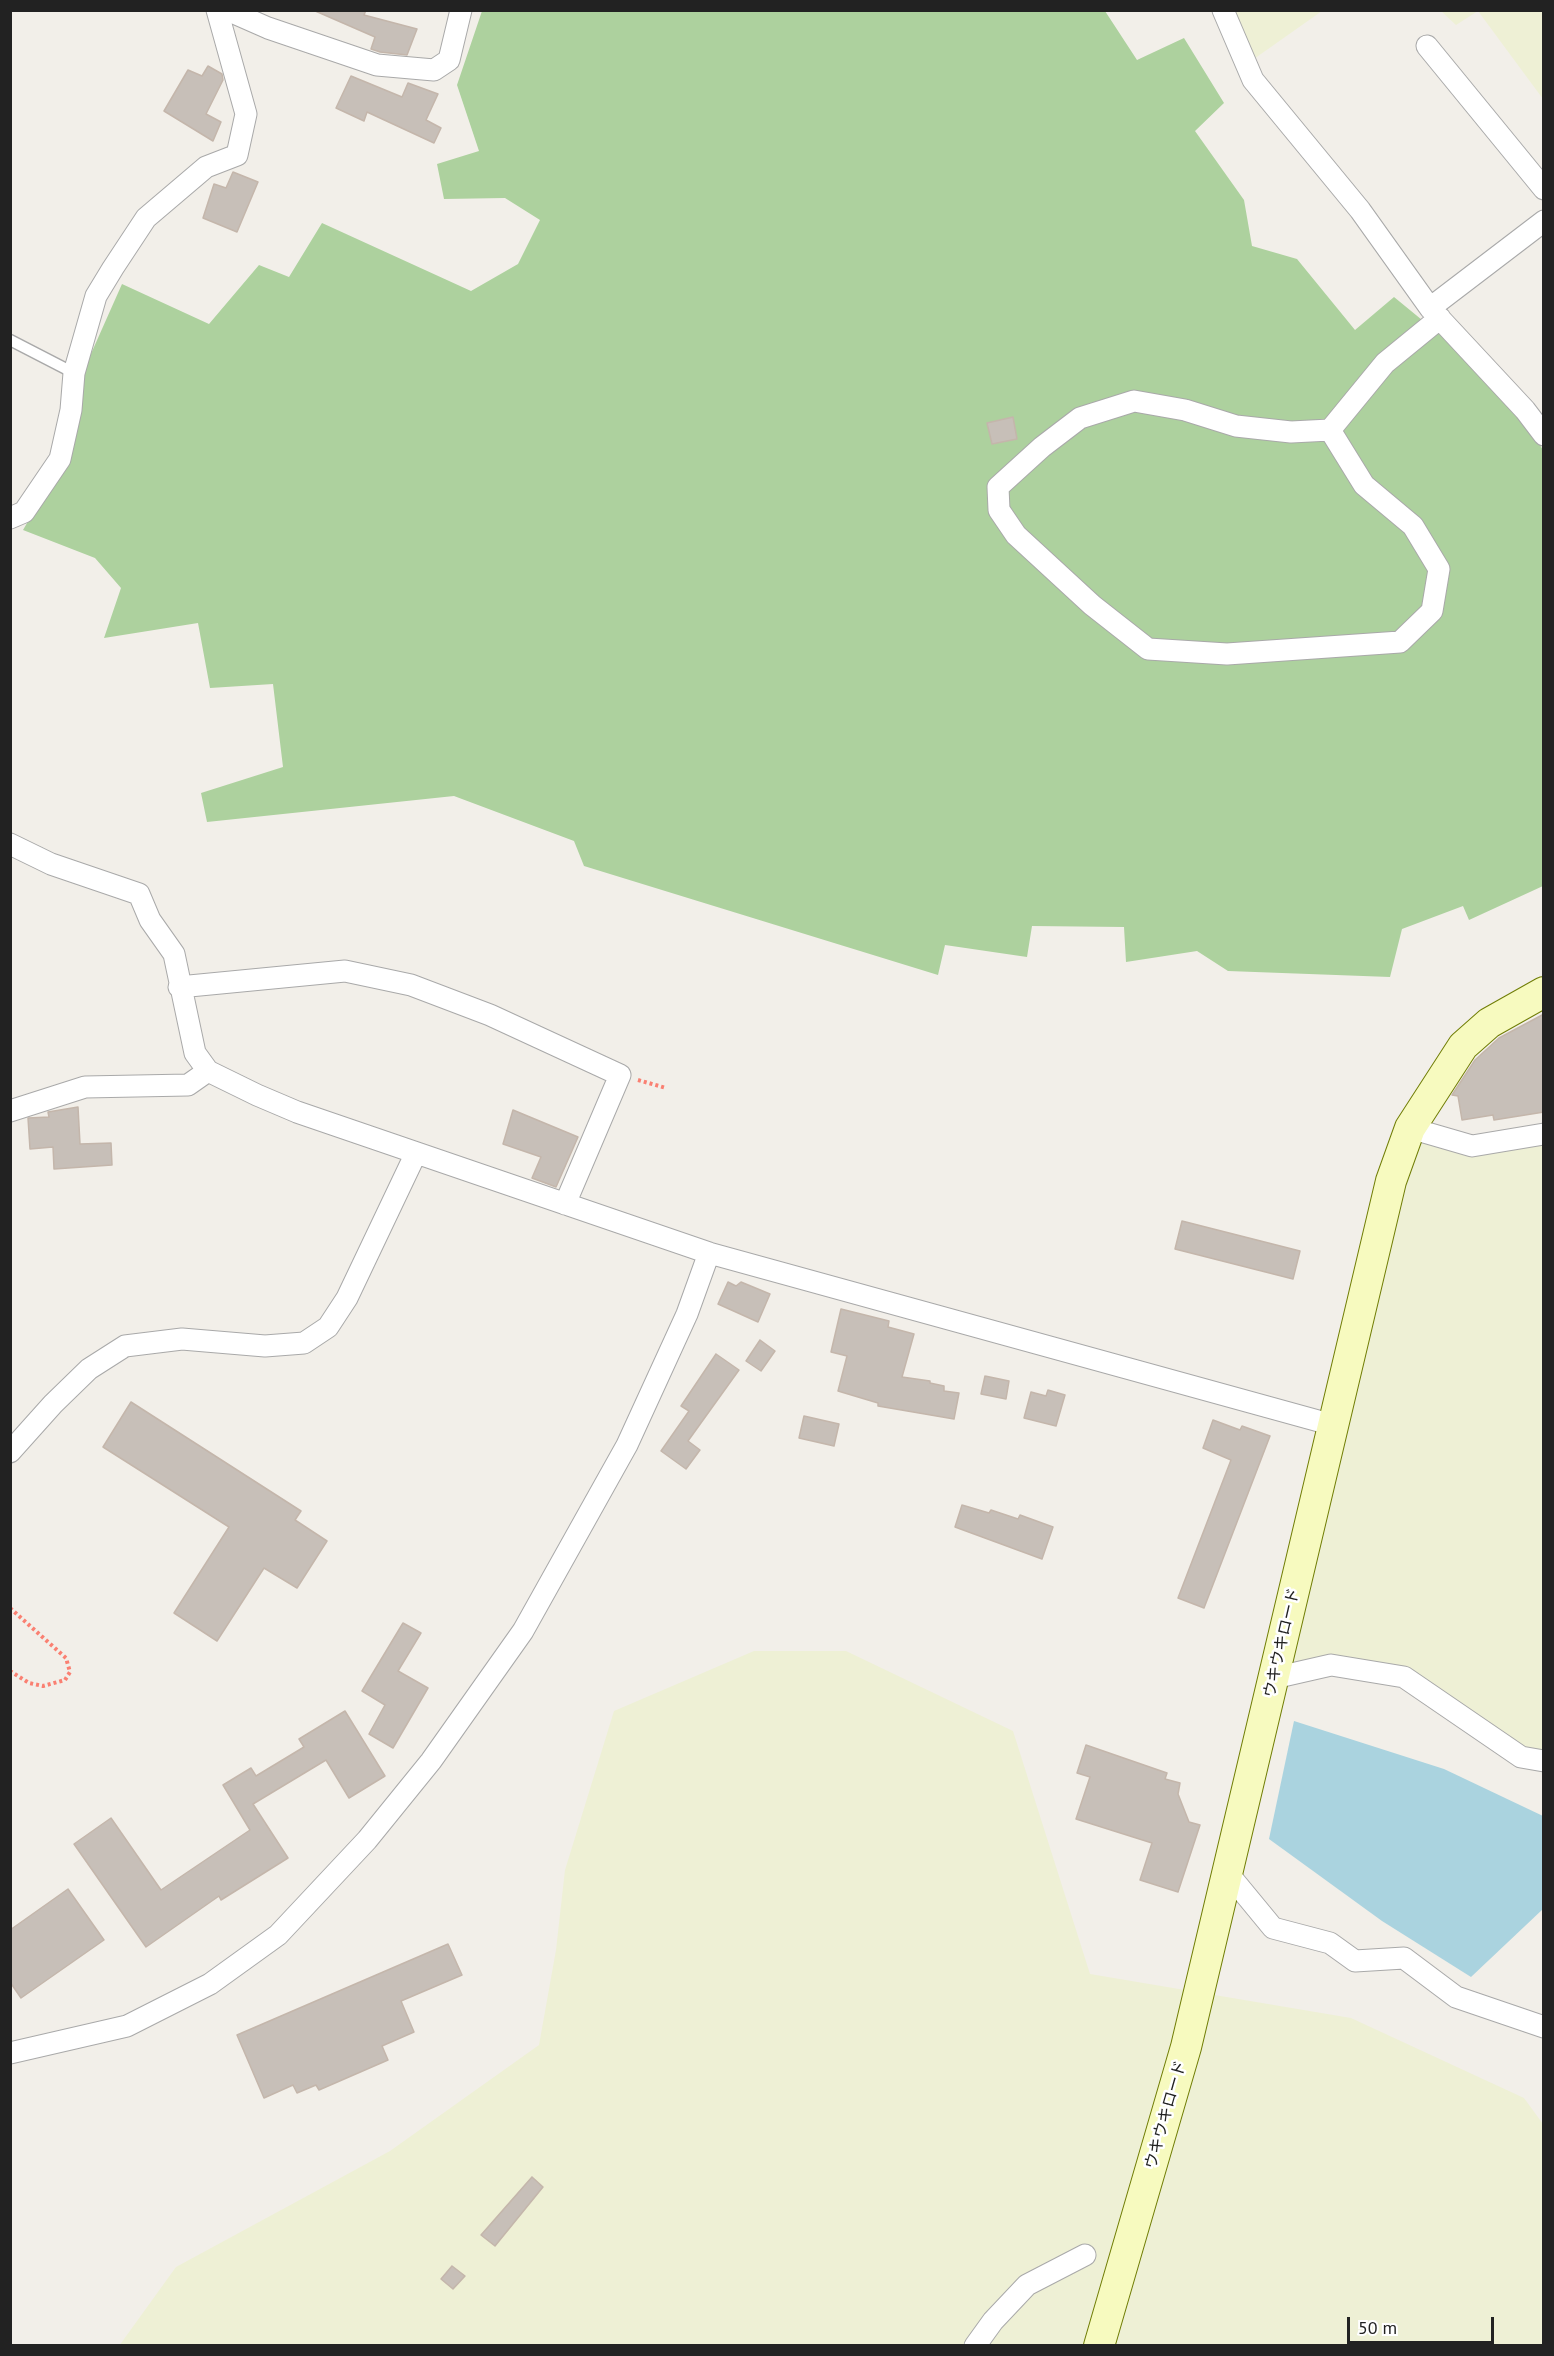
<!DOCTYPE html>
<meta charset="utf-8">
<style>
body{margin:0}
#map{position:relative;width:1554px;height:2356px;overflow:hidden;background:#f2efe9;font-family:"PT Sans",sans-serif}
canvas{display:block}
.frame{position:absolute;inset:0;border:12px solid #222;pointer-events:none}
.scale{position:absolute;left:1347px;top:2317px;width:147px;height:27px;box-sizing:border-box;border:3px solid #222;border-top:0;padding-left:8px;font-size:18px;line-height:21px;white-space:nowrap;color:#222;-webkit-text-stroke:4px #fff;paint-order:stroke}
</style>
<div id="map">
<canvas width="1554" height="2356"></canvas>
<div class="frame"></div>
<div class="scale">50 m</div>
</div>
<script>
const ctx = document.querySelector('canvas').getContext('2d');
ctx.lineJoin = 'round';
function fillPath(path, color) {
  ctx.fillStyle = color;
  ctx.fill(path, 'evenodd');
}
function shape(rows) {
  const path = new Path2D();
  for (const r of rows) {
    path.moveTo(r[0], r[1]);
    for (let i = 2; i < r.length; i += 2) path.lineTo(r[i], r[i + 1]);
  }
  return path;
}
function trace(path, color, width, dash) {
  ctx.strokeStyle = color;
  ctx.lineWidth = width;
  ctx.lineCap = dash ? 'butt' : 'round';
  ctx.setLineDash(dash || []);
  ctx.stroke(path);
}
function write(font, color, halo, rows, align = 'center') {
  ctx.font = font + ' "PT Sans","Noto Sans JP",sans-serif';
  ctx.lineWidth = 5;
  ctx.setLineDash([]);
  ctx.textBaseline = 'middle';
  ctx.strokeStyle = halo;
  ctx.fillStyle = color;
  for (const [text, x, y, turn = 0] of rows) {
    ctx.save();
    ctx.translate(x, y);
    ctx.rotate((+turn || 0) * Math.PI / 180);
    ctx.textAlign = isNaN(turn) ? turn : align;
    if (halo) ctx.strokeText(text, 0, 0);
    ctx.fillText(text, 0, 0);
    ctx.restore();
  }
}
fillPath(shape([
 [1227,11,1322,11,1251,61],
 [1441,11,1543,11,1543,99,1478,11,1456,25],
 [1418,1139,1543,1144,1543,1758,1522,1755,1410,1676,1287,1664],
 [754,1651,846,1651,1013,1731,1090,1974,1351,2018,1524,2098,1543,2124,1543,2345,119,2346,176,2267,390,2151,539,2045,556,1950,565,1870,614,1711]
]), '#eef0d5');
fillPath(shape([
 [482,11,1105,11,1137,60,1184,38,1224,103,1195,131,1244,200,1252,246,1297,259,1355,330,1394,297,1455,347,1526,422,1543,450,1543,886,1469,920,1463,906,1402,929,1390,977,1228,971,1197,951,1126,962,1124,927,1032,926,1027,957,945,945,938,975,584,866,574,841,454,796,207,822,201,793,283,767,273,684,210,688,198,623,104,638,121,588,95,558,23,530,73,444,86,365,122,284,209,324,259,265,289,277,322,223,471,291,518,264,540,220,505,198,444,199,437,164,479,151,457,85]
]), '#add19e');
fillPath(shape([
 [1294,1721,1444,1769,1543,1816,1543,1909,1471,1977,1382,1921,1269,1839]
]), '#aad3df');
const building = shape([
 [313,10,366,10,364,15,417,29,407,55,380,52,371,49,375,37,313,10],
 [208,66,222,74,223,80,206,114,221,122,213,141,164,111,188,70,202,76,208,66],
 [351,76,402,97,408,83,438,94,426,120,441,128,434,143,367,112,364,121,336,108,351,76],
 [233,172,258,182,237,232,203,218,214,184,226,188,233,172],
 [1013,417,1017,439,992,444,987,423,1013,417],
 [1544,1014,1544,1112,1494,1120,1493,1115,1462,1120,1458,1096,1452,1095,1475,1060,1499,1038,1544,1014],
 [78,1107,80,1144,111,1143,112,1165,54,1169,53,1147,30,1149,28,1118,49,1117,48,1112,78,1107],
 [513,1110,578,1137,556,1187,532,1178,541,1157,503,1144,513,1110],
 [1182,1221,1300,1251,1293,1279,1175,1249,1182,1221],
 [728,1282,736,1286,741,1282,770,1294,758,1322,718,1304,728,1282],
 [841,1309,889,1321,888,1327,914,1334,902,1377,930,1381,930,1383,944,1386,944,1391,959,1393,954,1419,878,1406,878,1403,838,1391,847,1356,831,1352,841,1309],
 [760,1340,775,1351,761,1371,746,1361,760,1340],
 [716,1354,739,1370,688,1441,700,1450,686,1469,661,1451,689,1411,681,1406,716,1354],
 [985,1376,1009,1381,1006,1399,981,1394,985,1376],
 [1048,1390,1065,1395,1056,1426,1024,1418,1031,1392,1046,1396,1048,1390],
 [131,1402,301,1511,295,1520,327,1541,297,1588,264,1568,217,1641,174,1613,229,1527,103,1447,131,1402],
 [804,1416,839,1424,834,1446,799,1438,804,1416],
 [1213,1420,1240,1430,1242,1426,1270,1436,1204,1608,1178,1598,1231,1460,1203,1448,1213,1420],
 [962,1505,989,1513,991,1510,1018,1519,1020,1515,1053,1527,1042,1559,955,1527,962,1505],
 [403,1623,421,1633,398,1671,428,1688,393,1748,369,1734,385,1705,362,1691,403,1623],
 [345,1711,385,1776,349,1798,326,1760,253,1804,288,1858,221,1900,219,1896,146,1947,74,1844,111,1818,161,1890,250,1830,223,1785,251,1768,256,1776,304,1747,299,1739,345,1711],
 [1086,1745,1167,1773,1165,1779,1180,1783,1178,1794,1189,1822,1200,1825,1178,1892,1140,1880,1152,1843,1076,1819,1090,1777,1077,1773,1086,1745],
 [68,1889,104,1940,21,1998,10,1982,10,1930,68,1889],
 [448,1944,462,1975,401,2001,414,2032,382,2046,388,2060,319,2090,316,2085,297,2093,293,2085,264,2098,237,2035,448,1944],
 [532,2177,543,2187,495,2246,481,2235,532,2177],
 [452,2266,465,2276,453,2289,441,2279,452,2266]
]);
fillPath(building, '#c7bfb8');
trace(building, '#c4b6ab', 1.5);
const lane = shape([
 [10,340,74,373]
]);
const street = shape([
 [227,10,268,28,377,65,434,70,449,60,461,10],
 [1223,10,1253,80,1360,210,1430,308,1525,410,1544,435],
 [1427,46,1544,189],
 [1430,308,1544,221],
 [1330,430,1291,432,1236,426,1185,410,1134,401,1080,418,1042,447,998,487,999,510,1016,535,1092,605,1148,649,1227,654,1400,642,1432,611,1439,569,1413,526,1364,485,1330,430,1385,363,1440,318],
 [10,518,24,512,60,459,71,410,74,373,96,296,113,268,146,218,206,167,237,155,246,114,217,10],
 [10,844,51,864,139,894,150,920,174,954,195,1053,208,1071,257,1095,297,1112,709,1253,1333,1425],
 [179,987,345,971,411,985,490,1015,620,1075,565,1204],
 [10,1111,85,1087,188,1085,208,1071],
 [1410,1128,1472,1146,1544,1134],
 [10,1452,53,1404,89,1369,125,1346,182,1339,265,1346,304,1343,328,1327,347,1298,416,1153],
 [1274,1678,1331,1665,1404,1677,1521,1757,1544,1761],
 [1226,1871,1273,1928,1330,1943,1355,1961,1404,1958,1456,1997,1544,2027],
 [10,2053,127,2026,210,1984,278,1935,367,1840,431,1761,523,1631,627,1445,687,1314,709,1253],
 [975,2346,993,2321,1027,2285,1085,2255]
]);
const secondary = shape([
 [1099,2346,1186,2047,1391,1181,1410,1128,1463,1046,1489,1023,1544,992]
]);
trace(lane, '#a9a9a9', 13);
trace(street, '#a9a9a9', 23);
trace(secondary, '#707d05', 32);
trace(shape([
 [638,1080,666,1088],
 [10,1608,66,1658,70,1672,65,1680,43,1686,29,1683,10,1671]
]), '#fa8072', 4, [3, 3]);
trace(lane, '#fff', 10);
trace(street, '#fff', 21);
trace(secondary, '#f7fabf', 30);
write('16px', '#222', '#fff', [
 ["ウキウキロード",1282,1643,-77],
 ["ウキウキロード",1166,2115,-74]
]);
</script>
